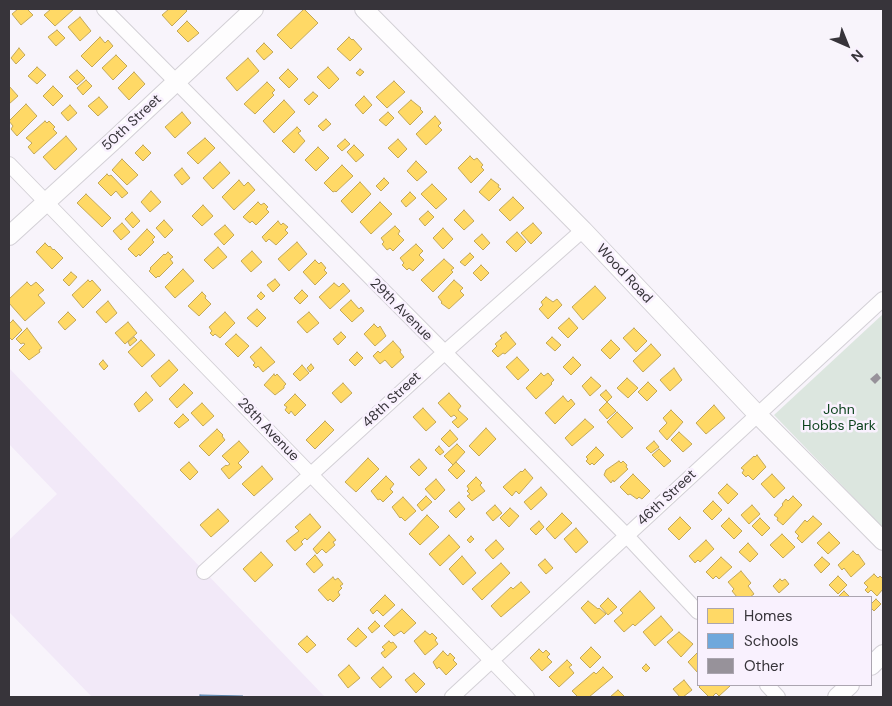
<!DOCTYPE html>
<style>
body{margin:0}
#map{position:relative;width:892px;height:706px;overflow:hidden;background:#f8f4fb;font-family:"DM Sans",sans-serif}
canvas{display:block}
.frame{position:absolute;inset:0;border:10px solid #37343a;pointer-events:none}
.legend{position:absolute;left:697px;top:596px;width:175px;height:90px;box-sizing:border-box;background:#f9f1fe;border:1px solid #aba5b0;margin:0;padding:6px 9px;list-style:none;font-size:15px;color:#37343a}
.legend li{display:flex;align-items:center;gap:10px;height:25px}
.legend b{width:25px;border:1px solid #aba5b0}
.north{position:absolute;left:822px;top:20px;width:50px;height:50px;-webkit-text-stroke:4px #f9f1fe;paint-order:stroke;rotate:136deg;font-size:14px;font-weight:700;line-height:20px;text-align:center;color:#37343a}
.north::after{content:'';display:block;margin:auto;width:18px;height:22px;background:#37343a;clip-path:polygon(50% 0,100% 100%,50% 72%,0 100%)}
</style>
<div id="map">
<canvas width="892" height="706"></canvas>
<div class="frame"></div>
<ul class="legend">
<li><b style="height:14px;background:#ffd966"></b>Homes</li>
<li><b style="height:14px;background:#6fa8dc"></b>Schools</li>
<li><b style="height:14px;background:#97929a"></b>Other</li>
</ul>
<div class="north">N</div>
</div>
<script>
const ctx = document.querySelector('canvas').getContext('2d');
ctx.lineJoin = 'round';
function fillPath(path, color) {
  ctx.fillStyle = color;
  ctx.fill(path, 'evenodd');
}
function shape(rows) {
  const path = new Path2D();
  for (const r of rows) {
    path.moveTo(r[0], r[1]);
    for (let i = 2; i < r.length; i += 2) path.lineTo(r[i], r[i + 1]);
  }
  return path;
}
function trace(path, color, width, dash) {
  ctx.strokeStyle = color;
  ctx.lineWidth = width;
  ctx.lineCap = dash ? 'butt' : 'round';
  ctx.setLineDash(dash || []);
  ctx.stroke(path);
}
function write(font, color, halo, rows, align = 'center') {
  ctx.font = font + ' "DM Sans",sans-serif';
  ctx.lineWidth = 5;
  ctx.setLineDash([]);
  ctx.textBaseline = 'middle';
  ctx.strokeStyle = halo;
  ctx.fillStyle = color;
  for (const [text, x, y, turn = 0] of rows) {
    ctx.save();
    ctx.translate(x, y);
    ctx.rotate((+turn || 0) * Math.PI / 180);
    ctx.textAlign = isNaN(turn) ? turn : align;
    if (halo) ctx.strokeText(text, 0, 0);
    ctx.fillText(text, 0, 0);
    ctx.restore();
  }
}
fillPath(shape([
 [9,368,325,697,92,697,9,612,9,540,57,494,9,444]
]), '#f2e9f8');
fillPath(shape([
 [883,314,883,528,774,415]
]), '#dce6df');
const homes = shape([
 [18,9,27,9,33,15,21,25,12,14,18,9],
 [51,9,74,9,55,26,44,15,51,9],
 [169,9,188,9,186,10,187,11,172,26,162,15,169,9],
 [304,9,318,23,291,49,277,35,304,9],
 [80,17,91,31,80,41,68,27,80,17],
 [187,21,199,33,188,42,177,31,187,21],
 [57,30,65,38,56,46,48,37,57,30],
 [100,37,105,43,108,40,113,46,92,67,81,56,100,37],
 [349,37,352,40,353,39,362,49,350,61,337,49,349,37],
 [264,43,273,52,264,60,256,51,264,43],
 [19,48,25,55,16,64,11,58,19,48],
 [116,55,127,66,113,80,102,68,116,55],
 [248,58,259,71,237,91,226,78,248,58],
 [37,67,46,75,37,84,28,76,37,67],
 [328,67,339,79,329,89,317,77,328,67],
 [288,69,298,79,289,88,279,78,288,69],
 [360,69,364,72,360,76,356,73,360,69],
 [77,70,85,78,77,85,69,77,77,70],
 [134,72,145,84,129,100,118,88,134,72],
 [86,80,92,86,83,95,77,88,86,80],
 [394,81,405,92,387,108,376,97,394,81],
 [267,82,275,90,272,93,274,95,255,114,244,104,267,82],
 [9,86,18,96,9,104,9,86],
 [53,86,63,96,53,106,43,96,53,86],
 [313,92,318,96,309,105,304,100,313,92],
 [364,96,372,105,363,114,355,105,364,96],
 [99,97,108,107,98,116,88,106,99,97],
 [284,100,295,112,274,133,263,121,284,100],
 [411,100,421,108,420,109,423,112,410,125,398,112,411,100],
 [26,104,37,116,17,136,11,129,13,126,9,121,26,104],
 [70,105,77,113,68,121,61,113,70,105],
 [182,112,191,123,175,138,165,127,182,112],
 [388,112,394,118,386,126,379,120,388,112],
 [435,116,441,123,438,126,442,130,426,145,416,134,435,116],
 [326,119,331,124,323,131,318,126,326,119],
 [45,121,47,123,49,121,55,127,53,129,57,133,34,154,28,147,32,143,26,138,45,121],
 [297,127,301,131,298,133,305,141,294,153,282,141,297,127],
 [66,136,77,149,55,170,43,157,66,136],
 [205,138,215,148,198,164,187,153,205,138],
 [345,139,350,144,342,151,337,146,345,139],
 [398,139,407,149,398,158,388,148,398,139],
 [143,145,151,153,143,161,135,153,143,145],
 [354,145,364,155,356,162,347,152,354,145],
 [318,147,329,158,316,171,305,160,318,147],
 [470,156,474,160,477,158,483,165,481,167,484,170,471,183,458,168,470,156],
 [122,159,138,175,127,185,112,170,122,159],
 [416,161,427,172,417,181,407,171,416,161],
 [220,162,230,173,213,189,203,178,220,162],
 [342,165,353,176,336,192,335,191,333,192,324,183,342,165],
 [182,168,190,178,182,185,174,175,182,168],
 [107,174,109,176,111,175,128,193,122,198,116,191,111,196,98,183,107,174],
 [384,178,389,183,381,191,376,186,384,178],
 [491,179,499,185,498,187,501,189,489,201,479,192,491,179],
 [239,180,244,186,248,182,255,190,234,210,222,197,239,180],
 [360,182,371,194,352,213,341,201,360,182],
 [432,184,447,199,436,209,421,194,432,184],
 [151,191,161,202,150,212,141,202,151,191],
 [410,192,416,198,406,207,401,201,410,192],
 [86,194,111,218,102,227,77,203,86,194],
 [513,197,524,208,510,221,499,210,513,197],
 [258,202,261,205,264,203,268,207,266,209,269,212,256,225,252,221,250,223,243,217,258,202],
 [380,202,392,214,371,234,360,222,380,202],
 [203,205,213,216,202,226,192,216,203,205],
 [464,210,474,221,464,230,454,220,464,210],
 [428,211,434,217,425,226,419,219,428,211],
 [132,212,140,221,133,228,125,219,132,212],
 [164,220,173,230,165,238,156,228,164,220],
 [278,221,281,225,283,223,288,227,285,230,288,233,276,245,269,239,266,242,262,237,278,221],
 [122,223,130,232,121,240,113,231,122,223],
 [533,223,542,233,531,244,521,233,533,223],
 [225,225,234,235,224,245,214,234,225,225],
 [395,226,400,231,398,234,404,240,393,251,390,248,387,250,382,244,384,242,381,238,395,226],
 [443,228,453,239,443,249,433,238,443,228],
 [147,229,155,237,152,240,154,242,140,256,139,254,136,257,128,249,147,229],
 [517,232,526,242,516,252,506,242,517,232],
 [482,234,490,243,483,250,474,241,482,234],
 [297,242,307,254,289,271,278,259,297,242],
 [45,243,49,247,50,246,53,250,54,249,63,258,52,269,36,252,45,243],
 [416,244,423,251,419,255,424,260,413,271,409,268,407,270,402,265,404,263,400,258,416,244],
 [218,247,227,257,213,269,204,260,218,247],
 [252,251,262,262,251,272,241,261,252,251],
 [168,252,173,257,170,259,173,263,159,277,158,276,156,278,149,271,151,269,150,268,164,254,165,255,168,252],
 [470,253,474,257,465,266,460,262,470,253],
 [444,259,454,268,451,270,453,272,433,292,421,280,444,259],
 [315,260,319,264,321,262,326,268,324,270,327,273,315,285,303,272,315,260],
 [481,265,489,273,481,281,473,273,481,265],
 [183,269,194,281,175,298,165,287,183,269],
 [71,272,77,277,69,286,63,280,71,272],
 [275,279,280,285,273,292,267,285,275,279],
 [88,280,90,282,92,280,101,290,83,308,72,295,88,280],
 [454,280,463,288,460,291,464,295,449,309,441,303,442,302,438,297,454,280],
 [27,282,31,286,36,282,44,290,38,295,45,303,25,321,9,303,9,299,27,282],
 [334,283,339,287,343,283,350,291,330,309,319,297,334,283],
 [595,286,606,298,583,320,572,307,595,286],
 [302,290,308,296,300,304,294,298,302,290],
 [202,292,206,296,205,298,211,304,199,316,188,306,202,292],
 [261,292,265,296,261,300,257,296,261,292],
 [546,297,553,302,557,299,562,305,548,319,539,309,543,305,541,302,546,297],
 [351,300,359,309,361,307,364,311,352,322,340,310,351,300],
 [108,301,117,313,106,323,96,312,108,301],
 [257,309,266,318,257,327,247,318,257,309],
 [68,312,76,320,65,330,58,322,68,312],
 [225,312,235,323,220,338,215,334,213,336,210,333,212,331,209,327,225,312],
 [309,312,319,323,307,333,297,322,309,312],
 [569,318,578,328,568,338,558,328,569,318],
 [13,320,22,330,12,340,9,337,9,324,13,320],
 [128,322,137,333,125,344,115,333,128,322],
 [374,324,378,328,380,326,386,336,375,346,364,334,374,324],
 [27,328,42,348,39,350,40,352,29,360,19,350,25,344,23,343,21,344,16,339,27,328],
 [634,328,647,341,636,352,623,338,634,328],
 [341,332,346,337,338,345,333,339,341,332],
 [506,332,516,344,505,354,503,353,498,357,492,351,497,346,495,344,502,338,500,336,506,332],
 [236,334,249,346,238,357,225,344,236,334],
 [134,337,137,340,130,346,128,342,134,337],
 [552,337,561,345,555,351,546,343,552,337],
 [141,340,155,355,142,367,128,352,141,340],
 [611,340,620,349,610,359,601,350,611,340],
 [393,341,401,350,400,352,404,357,392,368,385,360,380,364,373,356,378,351,380,353,393,341],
 [651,344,661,355,643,372,633,361,651,344],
 [261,347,275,362,263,372,258,366,256,368,253,365,255,363,250,357,261,347],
 [357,352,363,358,355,366,349,360,357,352],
 [517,357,529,370,518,380,506,367,517,357],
 [573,357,581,365,571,375,563,367,573,357],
 [103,360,108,366,104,370,99,364,103,360],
 [169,360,178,370,160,387,151,376,169,360],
 [311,364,314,368,310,372,307,368,311,364],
 [302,365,309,373,300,381,293,374,302,365],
 [674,368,682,380,670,391,660,380,674,368],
 [541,373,544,376,548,373,554,380,551,383,552,384,536,399,526,388,541,373],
 [274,374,275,376,277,374,286,384,284,386,284,388,275,395,264,385,274,374],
 [591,377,601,386,590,396,582,386,591,377],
 [627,378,638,388,628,398,617,388,627,378],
 [648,382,657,391,647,401,638,392,648,382],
 [343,383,352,393,341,403,332,393,343,383],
 [184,384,193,393,177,408,169,399,184,384],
 [606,390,612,397,607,402,600,395,606,390],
 [146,392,153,400,139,412,134,404,146,392],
 [449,393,461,406,458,410,468,419,458,428,452,422,457,418,454,415,451,417,438,403,449,393],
 [295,394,306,405,295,416,291,411,289,414,285,410,287,407,284,405,295,394],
 [563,396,568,402,571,399,575,404,555,424,545,413,563,396],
 [607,402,616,411,607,419,599,410,607,402],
 [202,403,214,416,203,426,191,413,202,403],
 [714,405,725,418,706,434,696,423,714,405],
 [423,408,436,422,426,431,413,417,423,408],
 [671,410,683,422,667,440,659,431,667,423,663,418,671,410],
 [617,412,633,428,622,438,607,422,617,412],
 [183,414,189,420,179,428,174,423,183,414],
 [585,419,594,427,572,446,565,438,585,419],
 [325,421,334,430,315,449,306,440,325,421],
 [486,428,496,439,479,456,469,446,486,428],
 [217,429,223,435,222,436,225,440,209,456,199,446,217,429],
 [450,430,458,439,449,447,441,439,450,430],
 [679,432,692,444,683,452,671,440,679,432],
 [239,441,249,452,238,463,242,467,229,479,221,469,226,465,227,466,230,464,222,456,239,441],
 [654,441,659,447,651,453,646,448,654,441],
 [457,444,465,452,453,465,444,456,457,444],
 [439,446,444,452,440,455,435,450,439,446],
 [596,447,604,455,594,465,592,463,590,465,586,461,588,459,586,457,596,447],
 [659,449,671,461,664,467,652,455,659,449],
 [757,455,766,467,753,480,748,475,746,477,742,473,744,470,741,468,754,456,755,457,757,455],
 [368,458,379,469,356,492,345,482,368,458],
 [419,459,427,468,419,476,410,467,419,459],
 [619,461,621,463,623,461,627,465,626,467,628,469,614,482,613,480,611,483,604,475,606,470,619,461],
 [189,462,198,472,190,480,180,470,189,462],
 [456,462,465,471,457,479,448,470,456,462],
 [262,466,273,479,254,496,242,484,262,466],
 [525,469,533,478,519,494,516,491,512,496,503,487,521,471,522,472,525,469],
 [633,474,650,491,642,499,639,497,637,499,630,494,628,495,620,487,633,474],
 [772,474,785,488,774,498,761,484,772,474],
 [386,476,394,484,390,489,393,492,383,502,380,499,378,500,371,491,386,476],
 [476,477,482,483,480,485,485,491,472,501,467,496,470,494,467,491,469,489,467,486,476,477],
 [436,479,445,490,435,500,425,489,436,479],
 [727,484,738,494,728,504,718,493,727,484],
 [541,487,547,494,546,496,531,510,524,502,541,487],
 [426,496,432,502,422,511,417,505,426,496],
 [793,496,802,505,783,525,777,520,778,518,774,515,783,505,782,504,786,499,788,501,793,496],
 [403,497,416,511,405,521,401,517,400,518,392,507,403,497],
 [713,501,722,510,712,520,703,511,713,501],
 [459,502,465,509,456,518,449,511,459,502],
 [495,505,502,513,493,521,486,513,495,505],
 [752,505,760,514,749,524,741,515,752,505],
 [510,508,519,516,509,527,500,518,510,508],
 [218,509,229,521,211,537,200,525,218,509],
 [562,513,572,523,555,539,546,529,562,513],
 [310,514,321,527,307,540,305,538,301,542,303,544,295,551,286,541,299,531,295,527,310,514],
 [427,515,439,527,420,545,409,534,427,515],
 [813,516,822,524,802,543,797,538,799,536,795,532,805,520,807,522,813,516],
 [680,517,691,528,679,540,668,529,680,517],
 [729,518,742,531,734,539,721,526,729,518],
 [760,518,770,528,762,536,752,526,760,518],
 [539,521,544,527,536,535,530,529,539,521],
 [576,528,588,542,576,553,564,539,576,528],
 [329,532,336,540,333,542,335,545,326,553,322,549,317,554,313,549,329,532],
 [829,532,840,543,828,554,817,543,829,532],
 [782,534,795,547,783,558,770,545,782,534],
 [449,535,460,547,440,566,429,554,449,535],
 [471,536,474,539,470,543,467,540,471,536],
 [496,540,504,549,493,559,485,550,496,540],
 [706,540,714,549,700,562,698,560,695,563,689,556,706,540],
 [748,543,758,554,750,562,739,552,748,543],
 [853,551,857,555,858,554,865,564,851,577,844,568,842,570,838,565,853,551],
 [261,552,273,565,255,582,243,569,261,552],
 [315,555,323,565,314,573,306,564,315,555],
 [462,556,476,573,463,585,449,569,462,556],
 [721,557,732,567,719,579,716,576,713,579,706,572,721,557],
 [822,557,830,564,821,573,814,565,822,557],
 [545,559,553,568,546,574,538,565,545,559],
 [501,563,510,573,482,600,472,589,501,563],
 [741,571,751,583,748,586,754,594,750,597,737,597,732,591,734,589,728,582,741,571],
 [874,574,878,578,880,576,883,579,883,589,877,596,871,590,868,593,865,590,868,587,864,583,874,574],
 [838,576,847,585,838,594,829,585,838,576],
 [333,577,335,580,338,578,343,584,340,586,342,588,338,592,340,595,333,602,330,599,328,601,318,590,333,577],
 [780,579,782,581,785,579,789,584,779,593,773,586,780,579],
 [521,582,530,592,501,617,491,606,511,587,513,589,521,582],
 [640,591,655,608,635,626,633,624,624,632,614,621,623,613,620,610,640,591],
 [844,591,850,597,838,597,844,591],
 [385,595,395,605,383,616,377,610,373,614,370,610,385,595],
 [608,598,617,607,608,615,600,606,608,598],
 [876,599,881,604,874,611,871,608,871,604,876,599],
 [588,601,598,609,599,608,606,614,595,624,581,608,588,601],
 [402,609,416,623,404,634,401,631,394,636,384,626,402,609],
 [661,616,673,630,655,646,643,632,661,616],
 [375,621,380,626,372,633,368,628,375,621],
 [358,628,367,637,356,647,347,639,358,628],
 [425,631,430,635,432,633,437,638,435,640,438,644,425,655,414,641,425,631],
 [679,632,693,644,681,657,667,642,679,632],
 [307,636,316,645,307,653,298,644,307,636],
 [389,641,391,643,393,642,397,647,385,658,381,653,385,650,382,647,389,641],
 [591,647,601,657,590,668,580,658,591,647],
 [539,649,543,653,546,650,550,654,547,657,552,662,542,671,530,658,539,649],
 [443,651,448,656,450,653,455,658,453,660,457,664,446,675,439,667,437,669,433,662,443,651],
 [698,652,698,673,688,662,698,652],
 [567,660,572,665,569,667,574,673,559,687,549,677,567,660],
 [646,664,650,668,646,672,642,668,646,664],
 [349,665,360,678,348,688,338,675,349,665],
 [383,667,392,677,380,688,371,678,383,667],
 [603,667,613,677,589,697,578,697,572,691,594,672,596,674,603,667],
 [414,673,425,684,416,693,405,680,414,673],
 [684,680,692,690,683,697,680,697,673,689,684,680],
 [701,685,729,685,730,686,719,696,716,693,712,697,709,697,699,687,701,685],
 [618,690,625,697,610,697,618,690]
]);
fillPath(homes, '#ffd966');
trace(homes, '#c3a859', 1);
const schools = shape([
 [200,695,243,696,244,697,200,697,200,695]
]);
fillPath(schools, '#6fa8dc');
trace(schools, '#5e85ab', 1);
fillPath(shape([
 [877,373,881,378,875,384,870,379]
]), '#97929a');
const minor = shape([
 [104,9,626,535,698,612],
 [9,164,527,697],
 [204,572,444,353,583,230],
 [767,685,778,697],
 [452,697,883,299]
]);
const tertiary = shape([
 [364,9,583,230,758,415,883,541],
 [9,236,113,141,254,9],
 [871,666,883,654],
 [837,697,850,685]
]);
trace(minor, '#d3d0d6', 16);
trace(tertiary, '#d3d0d6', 20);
trace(minor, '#fefdfe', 14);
trace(tertiary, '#fefdfe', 18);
write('14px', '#37343a', '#f9f1fe', [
 ["50th Street",132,123,-43],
 ["Wood Road",624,274,47],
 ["29th Avenue",401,310,45],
 ["48th Street",392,400,-43],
 ["28th Avenue",268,430,46],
 ["46th Street",667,498,-43]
]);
write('14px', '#0c421d', '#f9f1fe', [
 ["John",839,410],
 ["Hobbs Park",839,426]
]);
</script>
